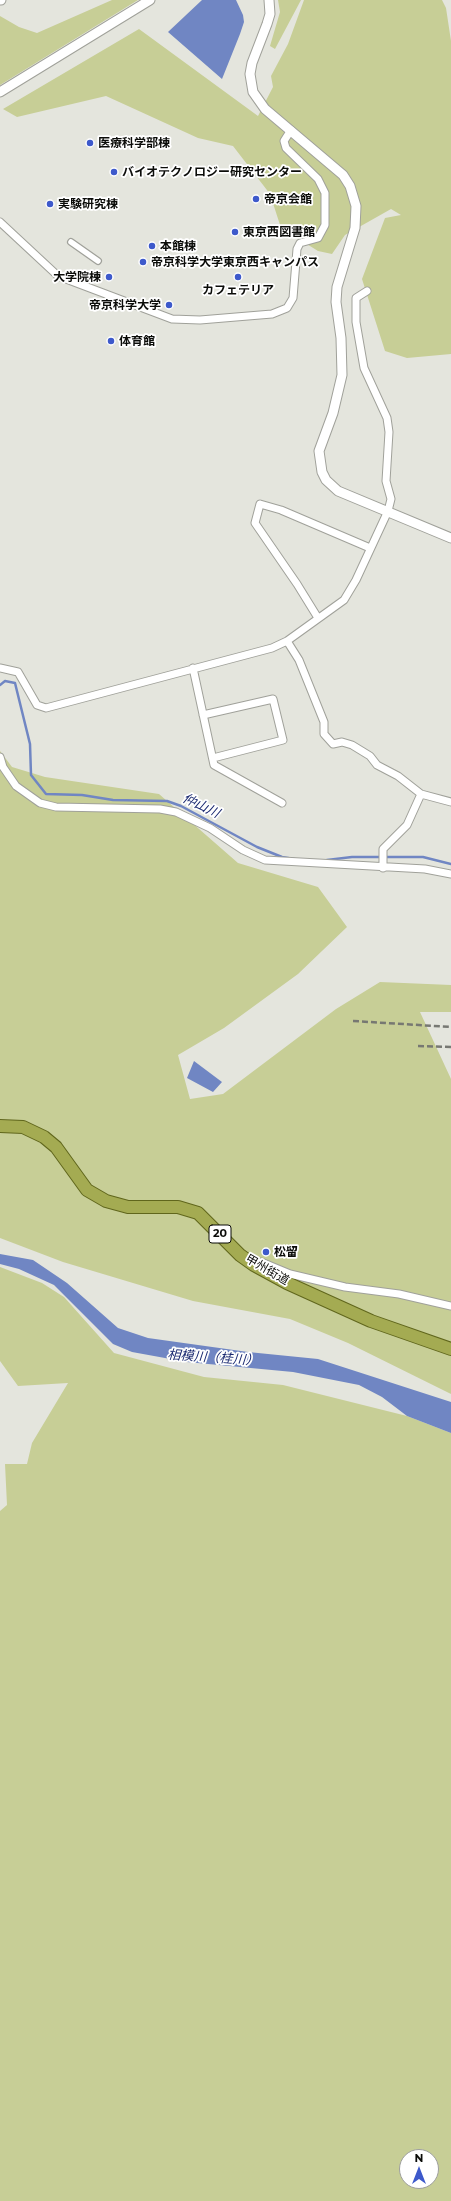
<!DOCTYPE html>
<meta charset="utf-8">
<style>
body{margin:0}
#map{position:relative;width:451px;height:2201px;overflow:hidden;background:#e4e5dd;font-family:Montserrat,sans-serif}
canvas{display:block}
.north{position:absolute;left:399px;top:2149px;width:40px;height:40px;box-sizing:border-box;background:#fff;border:1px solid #9d9e9d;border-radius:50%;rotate:0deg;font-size:11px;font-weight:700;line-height:16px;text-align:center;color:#0b0c09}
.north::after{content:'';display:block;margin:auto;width:14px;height:18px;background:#3d59cb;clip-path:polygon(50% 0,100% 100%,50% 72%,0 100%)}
</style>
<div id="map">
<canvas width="451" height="2201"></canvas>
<div class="north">N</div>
</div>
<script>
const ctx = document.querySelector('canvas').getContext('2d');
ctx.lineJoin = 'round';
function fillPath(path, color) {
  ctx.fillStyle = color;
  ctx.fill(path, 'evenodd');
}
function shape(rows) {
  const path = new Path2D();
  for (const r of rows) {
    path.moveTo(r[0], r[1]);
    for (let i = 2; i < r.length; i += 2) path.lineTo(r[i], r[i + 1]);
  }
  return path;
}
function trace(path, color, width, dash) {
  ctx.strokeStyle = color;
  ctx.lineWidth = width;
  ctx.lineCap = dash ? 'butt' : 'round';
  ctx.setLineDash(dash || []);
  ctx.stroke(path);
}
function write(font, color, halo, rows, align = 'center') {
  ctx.font = font + ' Montserrat,"Noto Sans JP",sans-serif';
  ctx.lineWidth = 3.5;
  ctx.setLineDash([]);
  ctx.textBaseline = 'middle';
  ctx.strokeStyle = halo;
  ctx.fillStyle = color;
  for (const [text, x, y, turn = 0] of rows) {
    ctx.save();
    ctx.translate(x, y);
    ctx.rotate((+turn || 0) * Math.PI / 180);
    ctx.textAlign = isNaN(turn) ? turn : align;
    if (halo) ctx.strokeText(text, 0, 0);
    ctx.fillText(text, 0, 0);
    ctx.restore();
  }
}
fillPath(shape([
 [112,0,138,0,0,85,0,16,19,27,37,33],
 [278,0,301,0,275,49,270,46,280,12],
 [304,0,442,0,446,8,451,41,451,354,407,358,385,351,362,279,385,218,401,215,391,209,345,235,332,254,318,251,281,228,270,194,233,146,198,138,106,96,17,117,3,109,139,29,258,116,273,87,271,76,288,44],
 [0,751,12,767,45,777,159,794,238,863,318,887,347,927,298,974,224,1028,178,1055,190,1099,223,1094,336,1009,380,982,451,985,451,1012,420,1012,451,1079,451,1394,348,1343,290,1319,193,1301,63,1262,0,1238],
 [0,1267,42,1283,64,1297,114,1353,204,1377,283,1385,407,1416,451,1433,451,2201,0,2201,0,1511,7,1505,5,1464,27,1464,32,1443,68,1383,18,1386,0,1361],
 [407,2157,431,2157,431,2181,407,2181]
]), '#c7ce96');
fillPath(shape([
 [202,0,236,0,243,15,244,22,240,34,222,79,168,32],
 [194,1061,222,1082,213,1092,187,1078],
 [0,1254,33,1260,67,1283,118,1328,148,1338,248,1352,318,1359,451,1402,451,1433,407,1416,382,1397,359,1385,293,1372,187,1362,132,1352,113,1344,54,1285,19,1269,0,1264]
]), '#7086c3');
trace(shape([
 [0,685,5,681,15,683,30,744,31,775,46,794,82,795,113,800,167,801,181,806,257,847,282,857,294,859],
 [327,860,352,857,423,857,451,864]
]), '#7086c3', 2.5);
const pedestrian = shape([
 [71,242,98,261]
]);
const minor = shape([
 [0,222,58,276,172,319,200,320,272,314,287,308,293,298,297,249,300,243,318,238,325,225,325,193,318,179,286,148,284,141,291,130],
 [318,618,297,584,255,523,260,504,281,510,370,548],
 [287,641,299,660,324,722,324,734,333,744,342,742,352,745,370,756,377,765,398,776,421,794,451,802],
 [0,668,18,672,37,705,46,708,272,648,287,641,344,600,356,580,388,511,391,499,386,481,389,432,387,418,364,368,356,322,356,298,367,291],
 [193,668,214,765,282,803],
 [203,715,273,699,283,740,213,758],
 [0,757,3,767,16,786,40,803,56,807,160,809,176,812,210,828,243,850,265,860,425,869,451,874],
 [383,868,383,849,407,825,421,794],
 [254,1265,261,1262,290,1274,345,1287,399,1294,451,1306]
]);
const tertiary = shape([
 [0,0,1,0],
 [269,0,270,14,267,24,252,63,250,74,253,92,265,109,343,175,350,186,356,206,355,228,337,287,336,302,341,338,342,375,333,413,319,451,322,472,326,480,338,491,451,538],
 [0,92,150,0]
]);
const trunk = shape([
 [0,1126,23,1127,44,1137,56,1147,87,1190,106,1201,128,1207,178,1207,198,1213,240,1255,254,1265,287,1283,371,1321,451,1349]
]);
trace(pedestrian, '#a0a19a', 8);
trace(minor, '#a0a19a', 9);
trace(tertiary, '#a0a19a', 11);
trace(trunk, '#60661c', 14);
trace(pedestrian, '#fff', 5.5);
trace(minor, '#fff', 7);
trace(tertiary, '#fff', 9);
trace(trunk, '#a4ab52', 12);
trace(shape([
 [353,1021,451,1027],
 [418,1046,451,1047]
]), '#777872', 2.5, [6, 3]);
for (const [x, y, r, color] of [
 [90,143,4,"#3d59cb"],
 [114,172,4,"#3d59cb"],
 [256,199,4,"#3d59cb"],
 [50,204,4,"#3d59cb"],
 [235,232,4,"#3d59cb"],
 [152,246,4,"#3d59cb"],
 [143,262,4,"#3d59cb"],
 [109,277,4,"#3d59cb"],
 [238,277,4,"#3d59cb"],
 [169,305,4,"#3d59cb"],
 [111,341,4,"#3d59cb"],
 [266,1252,4,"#3d59cb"]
]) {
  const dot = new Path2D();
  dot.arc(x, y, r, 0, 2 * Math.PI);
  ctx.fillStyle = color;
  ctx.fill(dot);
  trace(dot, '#fff', 1.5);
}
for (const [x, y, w] of [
 [220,1234,22]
]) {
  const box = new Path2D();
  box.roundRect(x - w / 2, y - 9, w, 18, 3);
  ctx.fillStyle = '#fff';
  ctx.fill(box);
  trace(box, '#0b0c09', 1);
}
write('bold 11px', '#0b0c09', null, [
 ["20",220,1234]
]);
write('bold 12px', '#0b0c09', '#fff', [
 ["医療科学部棟",98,143],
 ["バイオテクノロジー研究センター",122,172],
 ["帝京会館",264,199],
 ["実験研究棟",58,204],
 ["東京西図書館",243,232],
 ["本館棟",160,246],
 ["帝京科学大学東京西キャンパス",151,262],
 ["大学院棟",101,277,"right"],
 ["カフェテリア",238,290,"center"],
 ["帝京科学大学",161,305,"right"],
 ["体育館",119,341],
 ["松留",274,1252]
], 'left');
write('12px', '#0b0c09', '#fff', [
 ["甲州街道",267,1270,30]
]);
write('italic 13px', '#18276f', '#fff', [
 ["仲山川",201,806,26],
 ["相模川（桂川）",213,1358,4]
]);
</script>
